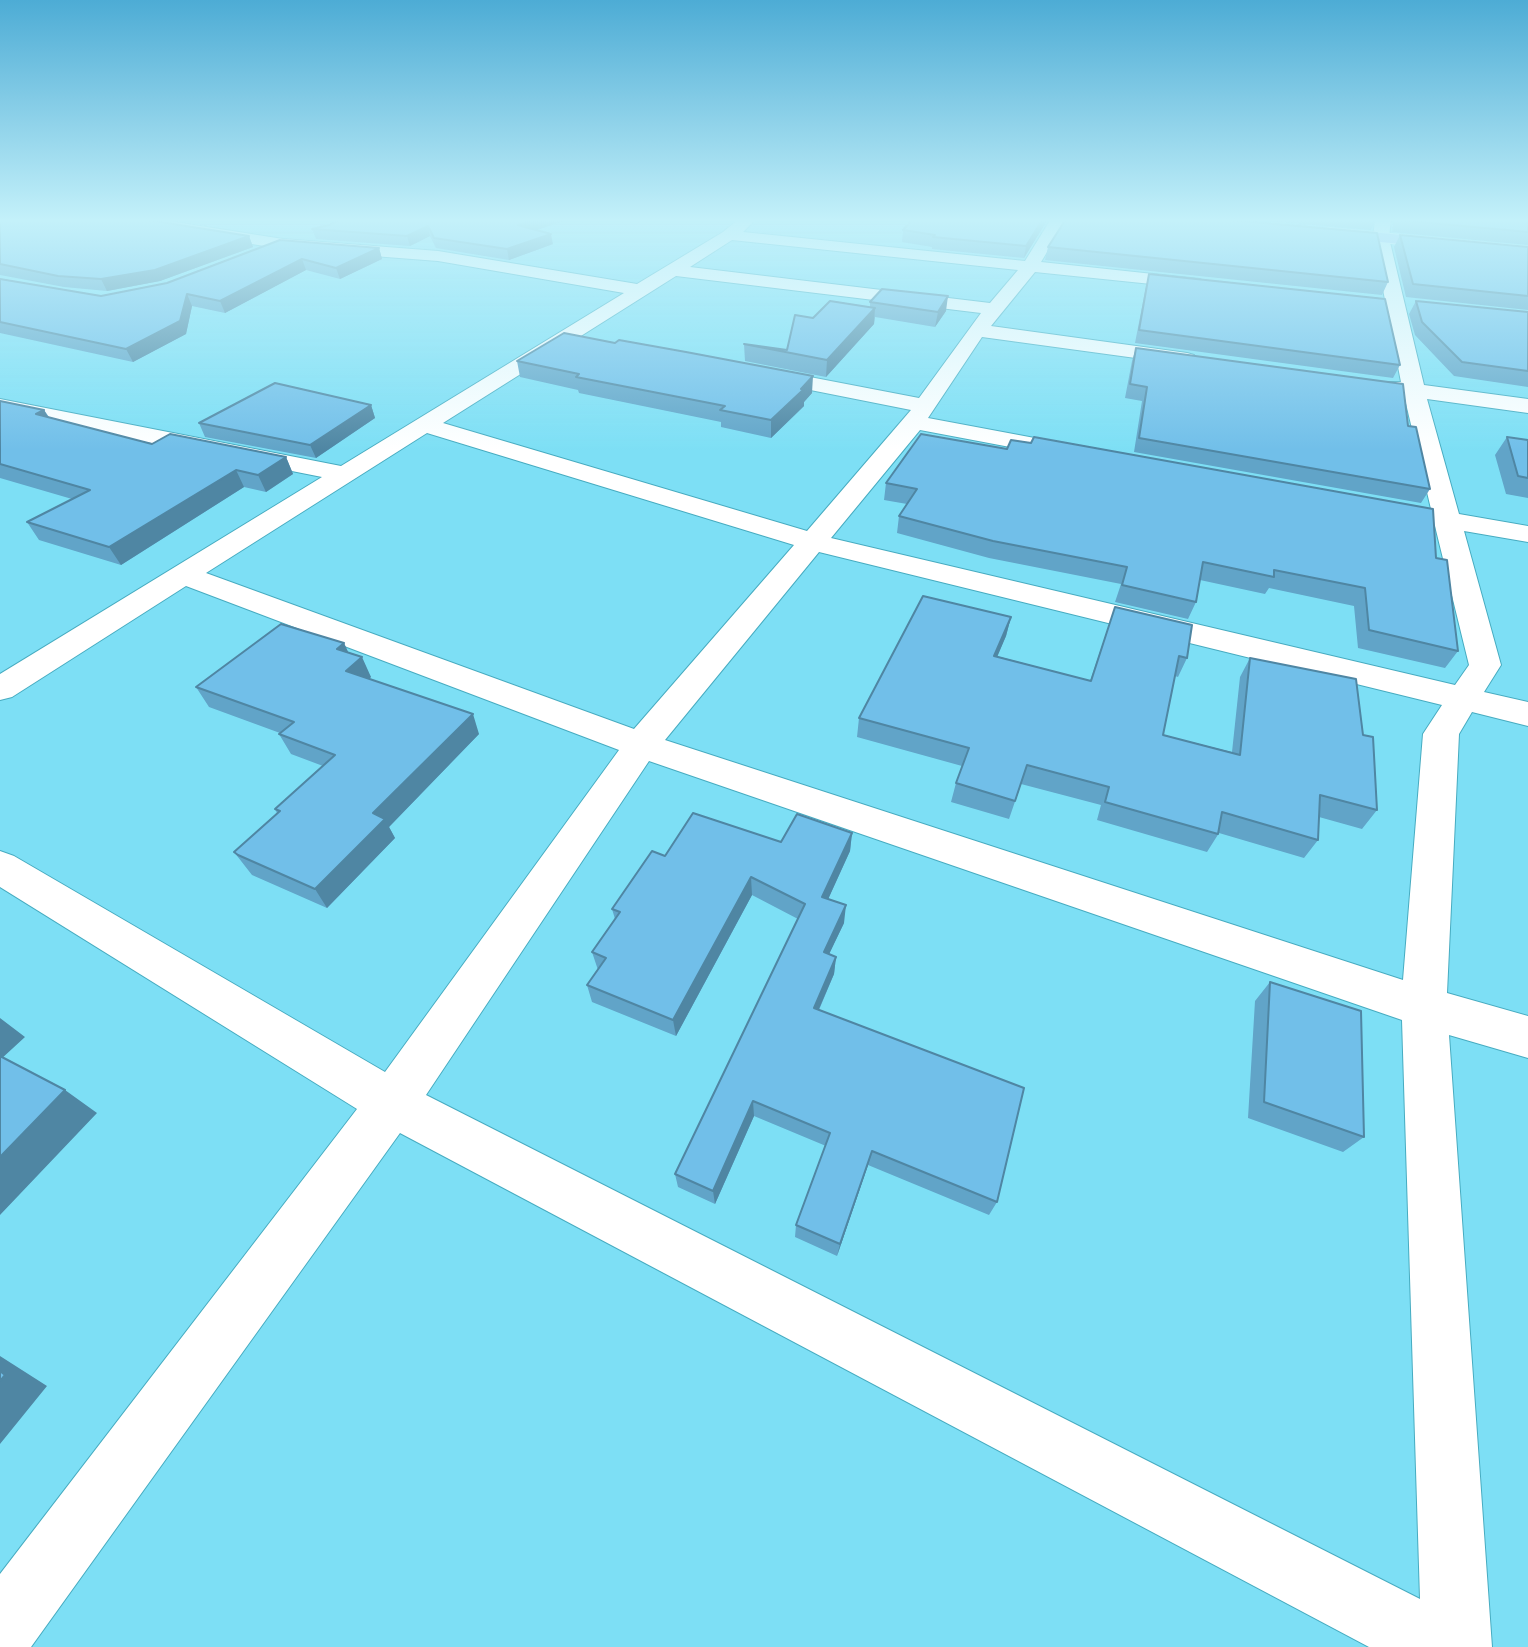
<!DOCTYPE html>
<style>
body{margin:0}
canvas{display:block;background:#7ddff5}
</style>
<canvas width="1528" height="1647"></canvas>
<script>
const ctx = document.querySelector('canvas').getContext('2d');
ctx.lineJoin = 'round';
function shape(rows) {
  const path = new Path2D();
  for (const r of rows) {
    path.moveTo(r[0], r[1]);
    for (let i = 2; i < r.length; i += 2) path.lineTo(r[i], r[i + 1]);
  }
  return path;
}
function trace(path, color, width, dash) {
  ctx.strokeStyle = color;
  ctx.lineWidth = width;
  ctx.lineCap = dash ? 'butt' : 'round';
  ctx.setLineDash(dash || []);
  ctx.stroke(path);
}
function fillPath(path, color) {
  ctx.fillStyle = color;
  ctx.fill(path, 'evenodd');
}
const minor = shape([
 [119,219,156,219,283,239,438,251,637,284,723,232,739,219,756,219,743,232,1025,261,1051,219,1067,219,1041,262,1200,279,1209,284,1200,289,1035,272,991,326,1187,353,1194,355,1197,359,1194,363,1187,365,982,337,928,418,1072,445,1075,450,1072,455,1063,457,920,430,831,538,1455,685,1469,665,1435,526,1417,522,1413,516,1417,510,1431,509,1404,395,1384,392,1381,387,1384,382,1401,382,1373,238,1375,219,1391,219,1389,238,1424,385,1528,399,1528,413,1427,399,1459,514,1528,526,1528,542,1464,531,1501,665,1484,692,1528,702,1528,726,1472,712,1459,734,1447,993,1528,1016,1528,1058,1449,1035,1492,1647,1369,1647,400,1133,31,1647,0,1647,0,1574,357,1109,0,887,0,851,14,856,385,1072,619,750,186,586,12,697,0,700,0,674,322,477,0,413,0,399,341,466,624,293,438,261,283,249,127,224,119,219],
 [732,240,1018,270,990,303,690,267,732,240],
 [676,276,981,313,919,398,763,368,755,369,752,374,755,379,911,410,807,531,443,423,676,276],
 [427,433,794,545,634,729,206,573,427,433],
 [819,552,1442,705,1423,734,1403,980,665,740,819,552],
 [649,761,1402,1020,1420,1599,426,1095,649,761]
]);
const major = shape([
 [1328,228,1528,247,1528,257,1322,236,1320,233,1328,228]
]);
trace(minor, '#47acc1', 2);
trace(major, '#fff', 2);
fillPath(minor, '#fff');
fillPath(major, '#b2bdf7');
fillPath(shape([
 [0,219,249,236,253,247,160,281,107,291,64,287,0,275],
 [342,219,569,219,537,230,553,244,509,260,436,248,430,236,410,246,316,239,312,229,329,225],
 [1048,219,1024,258,932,249,932,247,902,242,903,230],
 [1249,219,1376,219,1371,230],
 [1394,219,1528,219,1528,245,1392,232],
 [1400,235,1528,247,1528,310,1406,297,1394,247],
 [280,240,379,248,382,259,340,279,306,270,225,313,192,306,186,334,133,362,0,333,0,279,101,296,167,283],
 [1048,247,1388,282,1382,295,1045,260],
 [1149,275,1400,365,1393,378,1135,343,1146,286],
 [1416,301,1528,312,1528,387,1454,376,1415,335,1409,314],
 [870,302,946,311,935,327,875,317,874,324,826,377,745,361,744,344,787,350,813,318,870,307],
 [1136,348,1408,426,1430,489,1421,503,1134,452,1142,401,1125,398,1132,361],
 [517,361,812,393,804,402,804,406,771,438,721,427,721,422,579,393,578,390,520,377],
 [0,401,44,410,49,417,152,444,286,457,293,474,266,492,244,487,121,565,39,540,27,522,72,499,0,478],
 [371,405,375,418,316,458,205,437,199,423],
 [1507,437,1528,440,1528,498,1506,494,1495,455],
 [886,483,1436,558,1458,651,1445,668,1358,648,1354,606,1269,588,1265,594,1200,580,1196,602,1188,619,1115,602,1121,584,989,558,897,533,899,516,907,504,884,500],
 [1115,607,1187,658,1178,677,1175,676,1163,735,1232,752,1240,677,1250,658,1363,735,1377,810,1362,829,1319,817,1318,840,1304,858,1219,833,1207,852,1097,820,1101,805,1021,784,1009,819,951,802,956,783,962,766,857,737,859,718,1011,617,1006,636,997,656,1090,681],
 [344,643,348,652,371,677,369,679,479,734,389,827,395,838,327,908,252,875,234,852,277,813,275,809,323,766,291,754,279,734,280,733,209,707,196,687],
 [852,833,850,851,828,899,844,923,829,954,836,957,834,974,819,1010,997,1202,989,1215,868,1165,837,1256,795,1237,796,1225,826,1146,754,1116,715,1204,678,1187,675,1174,798,919,752,895,676,1036,592,1002,587,985,598,970,592,952,615,919,612,909,665,856],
 [1270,982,1364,1137,1343,1152,1248,1118,1255,1001]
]), '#61a4c8');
fillPath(shape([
 [537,219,569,219,520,235,518,225],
 [1043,219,1048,219,1024,258,1026,246],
 [428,226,430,236,410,246,407,236],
 [551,234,553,244,509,260,507,249],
 [249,236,253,247,160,281,107,291,101,279],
 [379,248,382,259,340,279,336,268],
 [302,259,306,270,225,313,220,301],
 [187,294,192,306,186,334,133,362,126,349],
 [948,296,946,311,935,327,938,312],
 [875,308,874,324,826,377,827,360],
 [813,376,812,393,804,402,804,406,771,438,771,420],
 [371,405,375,418,316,458,310,445],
 [44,410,54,427,36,414],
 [286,457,293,474,266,492,258,475],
 [236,470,244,487,121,565,109,547],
 [1011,617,1006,636,990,674,994,656],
 [344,643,353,663,337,649],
 [362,657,371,677,355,691,346,671],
 [473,714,479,734,389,827,395,838,327,908,315,889,373,813],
 [852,833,850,851,821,915,822,897],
 [751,877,752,895,676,1036,673,1020],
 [846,905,844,923,822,969,824,952],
 [836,957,834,974,812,1025,814,1008],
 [0,1018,25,1037,0,1060],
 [65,1090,97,1113,0,1215,0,1157],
 [753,1101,754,1116,715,1204,713,1191],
 [872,1151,868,1165,837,1256,840,1244],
 [0,1356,47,1386,0,1444]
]), '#4f86a3');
const building = shape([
 [0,219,142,219,249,236,155,270,101,279,58,276,0,264,0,219],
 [342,219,537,219,518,225,551,234,507,249,434,238,428,226,407,236,312,229,329,225,342,219],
 [913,219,1043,219,1026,246,933,237,935,235,903,230,913,219],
 [1066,219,1218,219,1377,233,1388,282,1048,247,1066,219],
 [1398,219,1528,219,1528,232,1398,220,1398,219],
 [1400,235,1528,247,1528,296,1413,284,1400,235],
 [280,240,379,248,336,268,302,259,220,301,187,294,180,321,126,349,0,322,0,279,101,296,167,283,280,240],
 [1149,274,1385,299,1400,365,1139,330,1149,274],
 [882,289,948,296,938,312,870,302,882,289],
 [830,301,875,308,827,360,744,344,787,350,795,315,813,318,830,301],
 [1416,301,1528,312,1528,371,1462,362,1422,322,1416,301],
 [564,333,615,343,619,340,686,352,813,376,801,389,804,389,771,420,720,410,725,406,576,377,579,374,517,361,564,333],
 [1136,348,1403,384,1408,426,1416,427,1430,489,1139,438,1147,387,1130,384,1136,348],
 [275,383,371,405,310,445,199,423,275,383],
 [0,401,44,410,36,414,152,444,170,434,286,457,258,475,236,470,109,547,27,522,90,490,0,464,0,401],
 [921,434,1007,449,1011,440,1031,443,1034,437,1433,509,1436,558,1447,560,1458,651,1369,630,1365,588,1274,570,1274,577,1203,562,1196,602,1122,585,1127,567,993,541,899,516,917,489,886,483,921,434],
 [1507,437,1528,440,1528,478,1518,476,1507,437],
 [923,596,1011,617,994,656,1091,681,1115,607,1192,625,1187,658,1179,656,1163,735,1240,755,1250,658,1356,679,1363,735,1373,737,1377,810,1320,795,1318,840,1222,812,1218,834,1105,802,1109,787,1027,765,1015,801,956,783,969,748,859,718,923,596],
 [281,624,344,643,337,649,362,657,346,671,473,714,373,813,385,819,315,889,238,855,234,852,280,811,275,809,335,755,279,734,294,722,196,687,281,624],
 [693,813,781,842,797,814,852,833,822,897,846,905,824,952,836,957,814,1008,1024,1088,997,1202,872,1151,840,1244,796,1225,830,1133,753,1101,713,1191,675,1174,805,904,751,877,673,1020,587,985,606,958,592,952,620,912,612,909,652,851,665,856,693,813],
 [1270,982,1361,1011,1364,1137,1264,1102,1270,982],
 [0,1056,65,1090,0,1157,0,1056],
 [0,1371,5,1375,0,1381,0,1371]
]);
fillPath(building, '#71bfe9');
trace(building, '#4f86a3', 2);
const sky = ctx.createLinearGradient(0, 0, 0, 450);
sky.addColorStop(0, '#4dacd5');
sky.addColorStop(0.49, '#c4f1fa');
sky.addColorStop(1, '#c4f1fa00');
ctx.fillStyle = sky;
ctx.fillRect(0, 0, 1528, 450);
</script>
